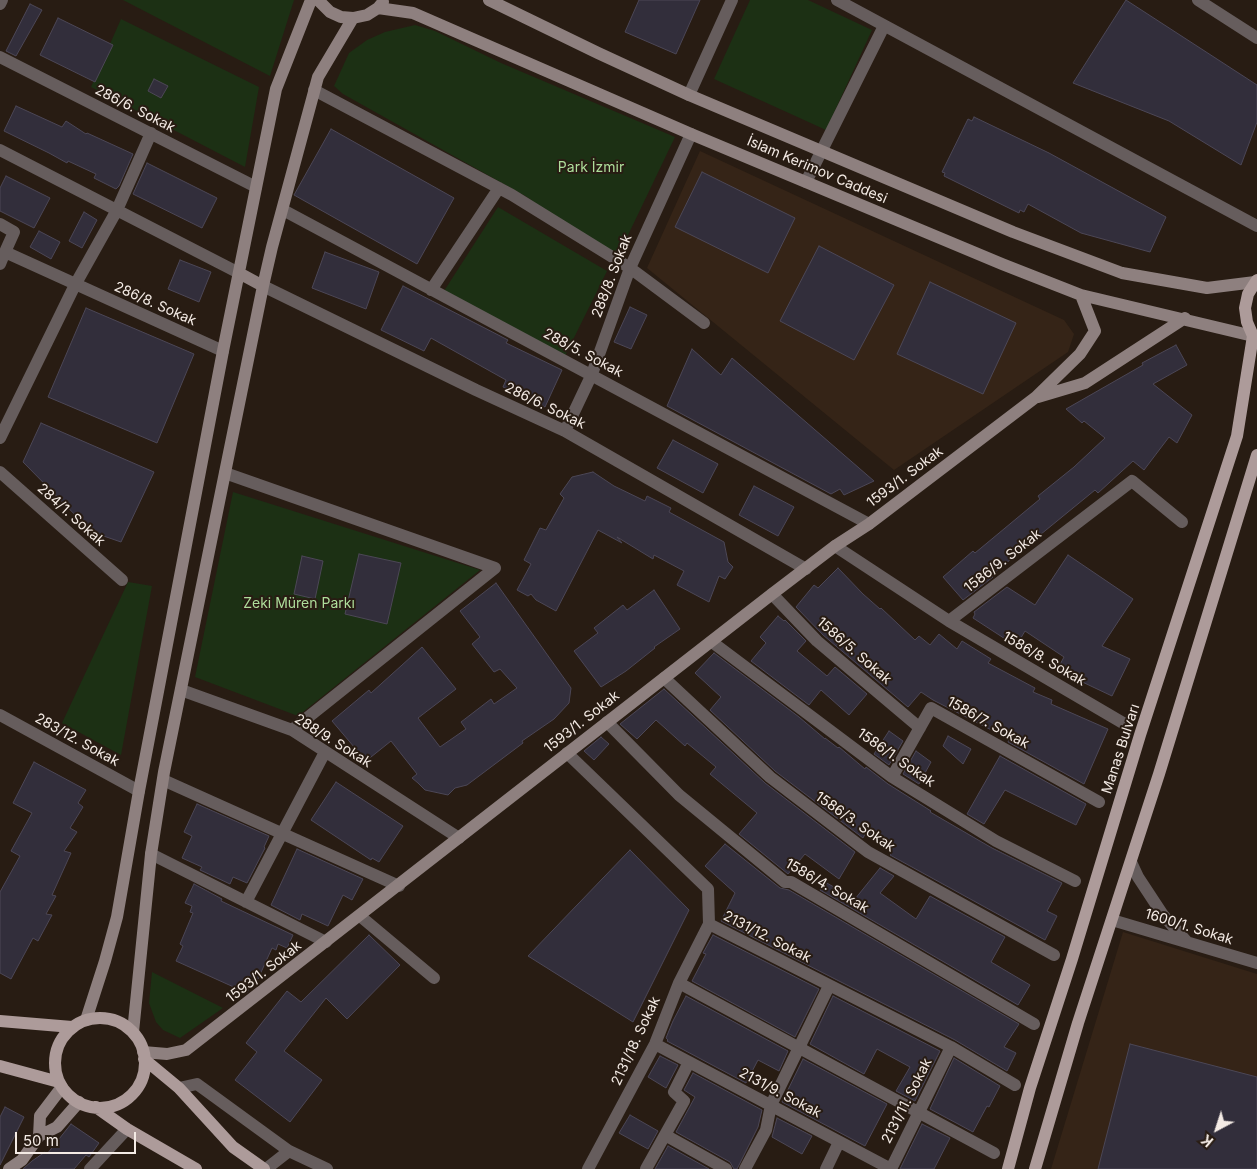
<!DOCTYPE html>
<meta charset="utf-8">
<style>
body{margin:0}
#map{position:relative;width:1257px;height:1169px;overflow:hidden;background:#281c13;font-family:Inter,sans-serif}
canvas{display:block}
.north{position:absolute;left:1192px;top:1104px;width:50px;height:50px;-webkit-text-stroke:4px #281c13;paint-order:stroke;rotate:220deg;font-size:14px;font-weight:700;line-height:20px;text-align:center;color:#f4ebe5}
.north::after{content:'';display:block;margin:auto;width:18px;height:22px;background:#f4ebe5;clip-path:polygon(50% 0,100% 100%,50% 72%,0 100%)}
.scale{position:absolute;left:15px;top:1132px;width:121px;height:22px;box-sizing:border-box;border:2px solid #f4ebe5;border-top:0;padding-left:6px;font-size:15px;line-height:18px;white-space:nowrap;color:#f4ebe5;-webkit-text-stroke:4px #281c13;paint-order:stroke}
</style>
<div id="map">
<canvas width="1257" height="1169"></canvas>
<div class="north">K</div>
<div class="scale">50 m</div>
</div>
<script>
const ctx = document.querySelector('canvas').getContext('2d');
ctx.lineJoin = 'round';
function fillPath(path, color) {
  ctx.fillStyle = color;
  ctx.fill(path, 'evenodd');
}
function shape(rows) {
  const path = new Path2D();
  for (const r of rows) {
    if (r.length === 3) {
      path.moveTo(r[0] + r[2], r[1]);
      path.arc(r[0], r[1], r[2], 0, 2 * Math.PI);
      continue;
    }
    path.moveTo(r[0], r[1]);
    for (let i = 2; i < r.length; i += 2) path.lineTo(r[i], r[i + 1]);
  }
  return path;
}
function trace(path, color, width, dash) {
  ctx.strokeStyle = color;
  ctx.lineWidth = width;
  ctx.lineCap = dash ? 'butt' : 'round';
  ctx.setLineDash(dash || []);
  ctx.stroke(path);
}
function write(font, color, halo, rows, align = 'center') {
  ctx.font = font + ' Inter,sans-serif';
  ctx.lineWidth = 4;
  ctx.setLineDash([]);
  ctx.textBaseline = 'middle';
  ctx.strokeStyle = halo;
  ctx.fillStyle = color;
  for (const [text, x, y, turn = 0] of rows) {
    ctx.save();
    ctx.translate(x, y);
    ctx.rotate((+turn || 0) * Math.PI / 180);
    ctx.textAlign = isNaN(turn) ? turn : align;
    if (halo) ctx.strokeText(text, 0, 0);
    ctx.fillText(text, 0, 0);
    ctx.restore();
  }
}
fillPath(shape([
 [700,151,1064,320,1074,334,1068,352,894,470,647,268],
 [1123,932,1257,974,1257,1169,1051,1169]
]), '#352417');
fillPath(shape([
 [123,0,294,0,270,76],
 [750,0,808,0,872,30,826,130,714,79],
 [121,19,259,87,245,167,91,87],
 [415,25,435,31,501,63,675,137,618,256,569,227,527,197,343,94,334,86,349,53,367,40,385,32],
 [498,207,607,271,565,356,444,291],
 [233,492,480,570,298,716,195,677],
 [128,582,152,586,121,755,62,723],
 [152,972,223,1008,180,1038,163,1030,156,1022,149,1003]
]), '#1c3014');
const building = shape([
 [639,0,700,0,676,54,625,32,639,0],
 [1126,0,1257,85,1257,122,1241,165,1169,121,1073,83,1126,0],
 [30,4,42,10,16,56,6,51,30,4],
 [58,18,113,45,95,82,40,55,58,18],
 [154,79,168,86,161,98,148,91,154,79],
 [16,106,62,127,66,121,86,134,87,133,133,154,119,186,116,189,94,178,96,174,68,161,67,163,49,153,4,131,16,106],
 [974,117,1049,153,1166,217,1150,252,1081,233,1028,204,1024,212,1020,210,1019,213,944,176,945,173,942,172,968,119,972,121,974,117],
 [331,129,454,198,417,264,294,195,331,129],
 [147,163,217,198,202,228,133,194,147,163],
 [702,172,795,218,768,273,675,227,702,172],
 [6,176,50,198,34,228,0,211,0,188,6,176],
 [84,212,97,220,82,248,69,241,84,212],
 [39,231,60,242,51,259,30,247,39,231],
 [819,246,894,285,854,360,780,321,819,246],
 [325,252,379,272,366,309,312,288,325,252],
 [180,260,211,272,199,302,168,289,180,260],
 [930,282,1016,323,983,394,897,354,930,282],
 [403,286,508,340,506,343,562,370,545,407,503,387,506,380,431,338,424,351,381,330,403,286],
 [630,307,647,315,631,349,614,342,630,307],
 [86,308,194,354,157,443,48,397,86,308],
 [1176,345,1187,365,1153,384,1192,415,1177,443,1169,437,1144,470,1133,461,1098,493,1095,490,1024,548,991,576,993,577,963,600,943,577,973,551,975,553,1040,499,1038,496,1074,467,1105,438,1084,421,1082,423,1066,409,1143,365,1142,363,1176,345],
 [692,349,721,375,732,358,874,481,844,495,840,489,831,494,667,406,692,349],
 [41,423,154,472,121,542,92,532,23,462,41,423],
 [673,440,718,464,703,493,657,468,673,440],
 [593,472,614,486,645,501,647,496,671,508,669,512,724,542,728,562,733,567,725,579,719,576,709,602,677,585,684,571,654,555,653,559,617,537,622,543,598,530,556,611,536,600,531,594,528,596,517,590,531,564,524,560,540,528,546,530,564,498,560,494,572,477,593,472],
 [754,486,794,507,778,536,739,515,754,486],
 [359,554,401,563,387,624,345,614,359,554],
 [1068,555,1133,599,1102,646,1130,659,1112,696,1057,670,1064,657,1025,631,1016,646,973,618,975,614,974,612,1007,587,1035,605,1068,555],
 [302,556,323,561,315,599,294,594,302,556],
 [838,568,863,594,880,609,881,608,915,640,919,636,930,645,939,634,957,649,962,641,991,659,988,663,1035,688,1033,692,1052,700,1051,704,1108,729,1084,784,1008,742,1009,739,933,700,921,692,908,707,823,635,796,607,814,585,818,588,838,568],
 [496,583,571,688,569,703,554,719,522,741,523,743,467,785,455,788,448,795,425,790,418,783,412,778,417,774,391,741,366,761,332,721,369,690,371,693,422,647,456,689,418,718,440,747,466,729,461,722,491,699,494,704,517,688,500,669,494,672,472,644,480,637,460,611,496,583],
 [654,590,680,629,654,647,655,648,626,671,601,687,574,651,598,633,594,628,623,605,627,610,654,590],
 [778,616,784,621,785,620,806,641,797,651,827,676,835,667,867,694,849,715,821,690,809,705,751,661,766,643,760,637,778,616],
 [714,653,799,717,825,739,825,738,838,748,839,747,865,769,866,767,888,784,931,811,930,812,992,848,1062,883,1047,911,1057,916,1045,940,890,855,892,853,865,834,863,838,775,771,710,710,721,697,695,673,714,653],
 [664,689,765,783,855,852,839,879,805,854,788,874,739,834,757,813,710,774,716,767,687,743,685,746,656,720,637,739,620,724,664,689],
 [889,731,903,741,889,765,874,754,889,731],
 [948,736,971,749,963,764,943,746,948,736],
 [601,737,609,744,594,760,584,751,601,737],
 [916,751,931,762,919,784,903,774,916,751],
 [1000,756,1086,804,1076,825,1005,790,984,824,967,814,1000,756],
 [34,762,86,790,78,803,83,807,70,828,77,832,64,851,71,853,52,895,56,896,46,914,52,915,38,941,33,938,11,979,0,973,0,892,20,856,11,851,32,813,13,803,34,762],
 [336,782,403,826,379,862,372,858,371,860,311,820,336,782],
 [197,804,269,836,264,847,265,848,247,883,233,877,230,884,200,870,202,867,182,858,192,836,184,832,197,804],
 [725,844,780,888,789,890,1019,1024,1004,1047,1016,1053,1007,1071,955,1040,721,921,735,893,705,866,725,844],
 [297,849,363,879,352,900,343,895,328,926,302,914,300,920,271,905,297,849],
 [630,850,689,910,633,1022,528,956,630,850],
 [880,868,894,876,880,893,916,919,930,896,1005,937,991,962,1030,985,1018,1005,820,890,825,882,855,899,880,868],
 [194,884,222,899,221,901,293,935,287,948,278,944,276,950,272,948,258,979,254,977,247,993,176,961,183,946,180,944,193,913,190,912,192,906,185,903,194,884],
 [369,935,400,965,347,1019,326,998,284,1051,322,1080,290,1122,235,1080,257,1052,246,1043,287,991,301,1002,369,935],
 [713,935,819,989,795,1037,692,981,706,954,703,953,713,935],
 [686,996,788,1051,779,1071,758,1060,746,1083,667,1041,668,1040,666,1038,673,1021,686,996],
 [833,996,940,1051,915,1101,896,1091,910,1067,877,1049,864,1074,810,1044,833,996],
 [1130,1044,1257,1077,1257,1169,1098,1169,1130,1044],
 [660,1056,678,1065,666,1088,648,1077,660,1056],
 [954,1058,1000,1086,989,1107,987,1106,973,1132,930,1109,954,1058],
 [803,1059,887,1104,865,1146,782,1102,803,1059],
 [693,1073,762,1110,758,1127,737,1169,734,1169,730,1162,676,1132,695,1097,684,1090,693,1073],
 [5,1107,24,1117,0,1165,0,1117,5,1107],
 [630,1115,658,1131,648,1149,619,1133,630,1115],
 [777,1118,812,1136,802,1154,772,1137,777,1118],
 [71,1124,99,1143,89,1157,86,1155,74,1169,23,1169,32,1161,45,1152,47,1154,71,1124],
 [922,1124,950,1138,934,1169,900,1169,922,1124],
 [668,1146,709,1169,655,1169,668,1146]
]);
fillPath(building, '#322e3b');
trace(building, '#4c4756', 1);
trace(shape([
 [837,0,1257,226],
 [1198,0,1257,38],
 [0,4,2,0],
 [0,57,256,187],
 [314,90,512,195,630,268,704,323],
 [689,95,732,0],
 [0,150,239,273],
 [806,182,884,26],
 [283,210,869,524],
 [0,224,14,232,5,252],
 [0,264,5,252,223,351],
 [263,286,476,390,565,431,806,569],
 [431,290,499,188],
 [565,431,592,374,630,268,691,134],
 [0,438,75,285,117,210,151,133],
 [0,472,122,580],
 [225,473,495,568],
 [835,546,949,621,1132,481,1182,522],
 [772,594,817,641,920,728],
 [949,621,1123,723],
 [712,642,892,777,996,841,1075,881],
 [664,678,770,777,868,852,1054,955],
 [181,690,292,730,459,838],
 [0,715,139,791],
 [607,722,679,795,785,882,791,882,1034,1024],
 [292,730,495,568],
 [567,753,708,889,709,924,951,1047,1015,1085],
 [892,777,931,708,1099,802],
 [163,780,399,886],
 [151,854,326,942],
 [1131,862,1138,877,1163,915,1187,942],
 [246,902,325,752],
 [360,916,434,978],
 [1112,920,1257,963],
 [679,983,994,1153],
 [655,1044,891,1169],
 [179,1088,197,1084,289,1151,327,1169],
 [665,1135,726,1169],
 [90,1169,127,1129],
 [266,1169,289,1151],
 [588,1169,655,1044,679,983,709,924],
 [646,1169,684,1101,674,1092,689,1062],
 [745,1169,766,1130,771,1105,829,986],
 [826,1169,839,1142],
 [891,1169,951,1047]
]), '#665d5d', 12);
trace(shape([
 [318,0,330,12,341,17,353,18,367,15,378,8,383,2],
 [489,0,598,53,689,95,1013,232,1122,273,1207,288,1255,282],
 [378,8,413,13,691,134,1002,264,1081,295,1253,336],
 [239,273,263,286],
 [1038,397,1085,383,1185,318],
 [86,1020,105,961,117,917,139,791,223,351,276,89,311,0],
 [133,1032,151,854,164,772,263,286,272,247,318,77,353,18],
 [143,1052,167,1054,186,1050,772,594,835,546,869,524,1036,397,1080,354,1095,331,1081,295],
 [39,1136,40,1116,62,1087],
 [9,1169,22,1160,39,1136,57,1127,79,1102]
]), '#8e807f', 12);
trace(shape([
 [1257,280,1248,294,1245,308,1247,322,1253,336,1257,341],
 [100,1063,45],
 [0,1021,72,1027],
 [144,1059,179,1088,233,1147,264,1169],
 [0,1066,59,1082],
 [96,1107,127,1129,196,1169],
 [1008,1169,1030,1088,1072,959,1140,735,1237,436,1253,336],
 [1035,1169,1078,1023,1159,774,1257,455]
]), '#ad9b9a', 12);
write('14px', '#f4ebe5', '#281c13', [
 ["286/6. Sokak",135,109,27],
 ["İslam Kerimov Caddesi",817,170,23],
 ["288/8. Sokak",612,276,-69],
 ["286/8. Sokak",155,304,24],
 ["288/5. Sokak",583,353,28],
 ["286/6. Sokak",545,406,26],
 ["1593/1. Sokak",905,477,-37],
 ["284/1. Sokak",71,515,42],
 ["1586/9. Sokak",1003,561,-38],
 ["1586/5. Sokak",854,651,41],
 ["1586/8. Sokak",1044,659,30],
 ["1593/1. Sokak",582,722,-38],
 ["1586/7. Sokak",988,723,29],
 ["283/12. Sokak",77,740,29],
 ["288/9. Sokak",333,741,32],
 ["Manas Bulvarı",1121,749,-72],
 ["1586/1. Sokak",896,758,35],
 ["1586/3. Sokak",855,822,35],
 ["1586/4. Sokak",827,886,30],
 ["1600/1. Sokak",1189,927,17],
 ["2131/12. Sokak",767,937,27],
 ["1593/1. Sokak",264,972,-38],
 ["2131/18. Sokak",636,1041,-65],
 ["2131/9. Sokak",780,1093,28],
 ["2131/11. Sokak",907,1101,-63]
]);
write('14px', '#aede9b', '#281c13', [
 ["Park İzmir",591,168],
 ["Zeki Müren Parkı",299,604]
]);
</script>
